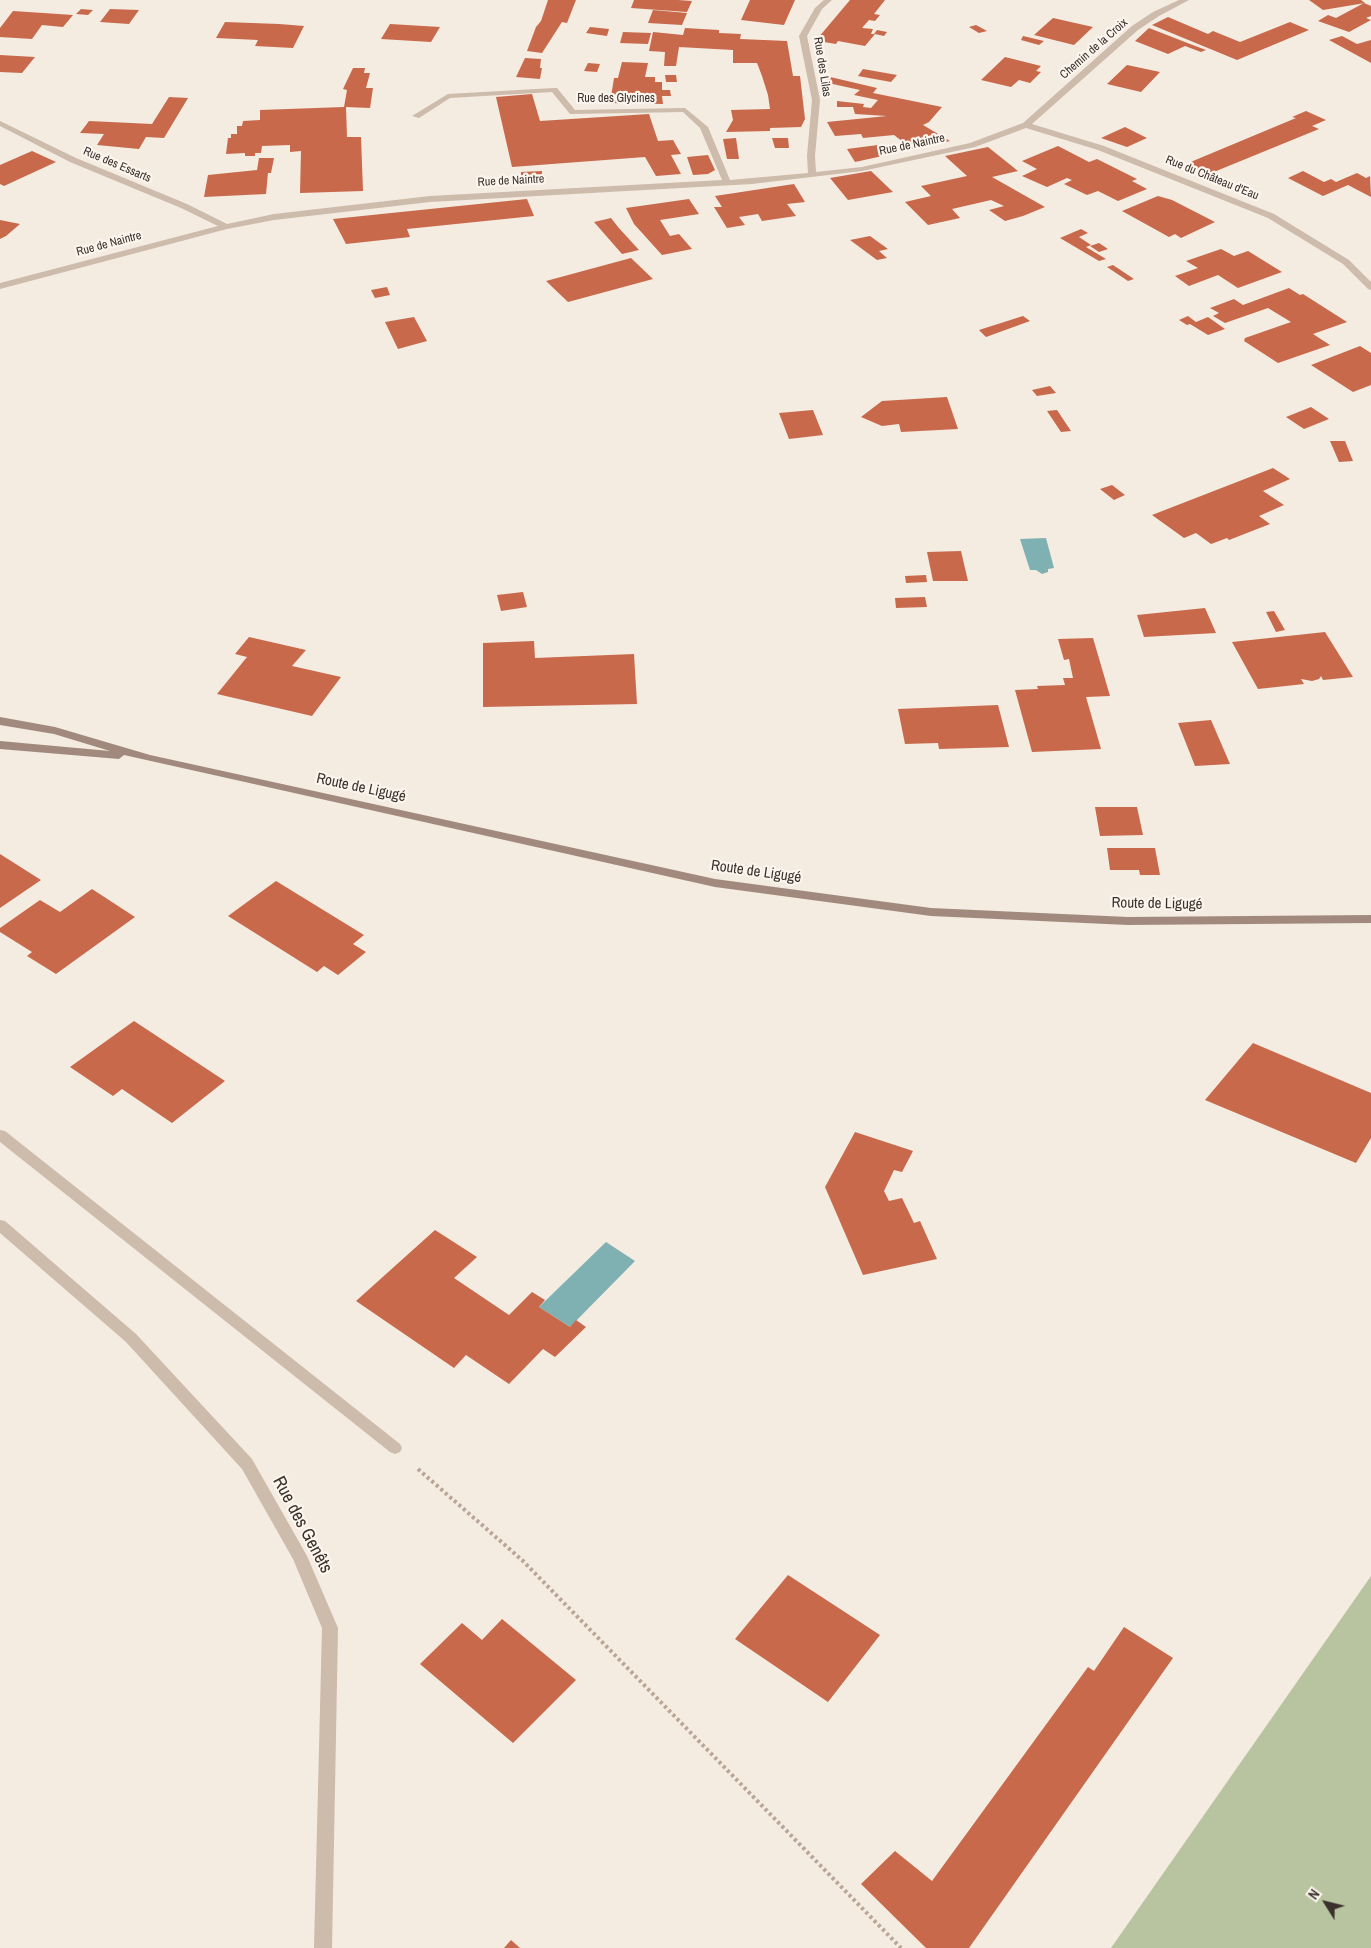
<!DOCTYPE html>
<meta charset="utf-8">
<style>
body{margin:0}
#map{position:relative;width:1371px;height:1948px;overflow:hidden;background:#f4ebe1;font-family:"Archivo Narrow",sans-serif}
canvas{display:block}
.north{position:absolute;left:1301px;top:1878px;width:50px;height:50px;-webkit-text-stroke:4px #fbf5ee;paint-order:stroke;rotate:306deg;font-size:14px;font-weight:700;line-height:20px;text-align:center;color:#3b302b}
.north::after{content:'';display:block;margin:auto;width:18px;height:22px;background:#3b302b;clip-path:polygon(50% 0,100% 100%,50% 72%,0 100%)}
</style>
<div id="map">
<canvas width="1371" height="1948"></canvas>
<div class="north">N</div>
</div>
<script>
const ctx = document.querySelector('canvas').getContext('2d');
ctx.lineJoin = 'round';
function fillPath(path, color) {
  ctx.fillStyle = color;
  ctx.fill(path, 'evenodd');
}
function shape(rows) {
  const path = new Path2D();
  for (const r of rows) {
    path.moveTo(r[0], r[1]);
    for (let i = 2; i < r.length; i += 2) path.lineTo(r[i], r[i + 1]);
  }
  return path;
}
function trace(path, color, width, dash) {
  ctx.strokeStyle = color;
  ctx.lineWidth = width;
  ctx.lineCap = dash ? 'butt' : 'round';
  ctx.setLineDash(dash || []);
  ctx.stroke(path);
}
function write(font, color, halo, rows, align = 'center') {
  ctx.font = font + ' "Archivo Narrow",sans-serif';
  ctx.lineWidth = 4.5;
  ctx.setLineDash([]);
  ctx.textBaseline = 'middle';
  ctx.strokeStyle = halo;
  ctx.fillStyle = color;
  for (const [text, x, y, turn = 0] of rows) {
    ctx.save();
    ctx.translate(x, y);
    ctx.rotate((+turn || 0) * Math.PI / 180);
    ctx.textAlign = isNaN(turn) ? turn : align;
    if (halo) ctx.strokeText(text, 0, 0);
    ctx.fillText(text, 0, 0);
    ctx.restore();
  }
}
fillPath(shape([
 [1371,1576,1371,1948,1111,1948]
]), '#b8c4a0');
fillPath(shape([
 [1046,538,1054,568,1048,569,1048,572,1042,574,1036,570,1030,570,1020,539],
 [606,1242,635,1261,570,1327,539,1307]
]), '#7fb0b2');
fillPath(shape([
 [548,0,576,0,567,23,562,22,542,53,527,51,536,27,541,21],
 [634,0,678,0,692,1,687,12,631,8],
 [750,0,795,0,784,25,741,20],
 [850,0,885,0,874,14,880,15,875,21,869,20,862,28,873,29,871,34,874,34,877,30,887,32,884,36,875,34,865,46,838,41,836,44,818,41,818,38],
 [1309,0,1361,0,1365,3,1323,10],
 [1364,3,1371,6,1371,16,1366,18,1371,20,1349,32,1318,21,1328,15,1336,18],
 [81,9,93,10,88,15,76,14],
 [110,9,139,10,129,24,100,22],
 [653,10,687,13,682,25,648,23],
 [13,11,73,15,63,27,42,25,32,39,0,37,0,28],
 [1168,17,1208,34,1213,31,1240,42,1290,22,1309,30,1237,60,1152,25],
 [1053,18,1093,27,1074,45,1034,35],
 [225,22,279,24,304,26,293,48,255,46,258,40,216,38],
 [390,24,440,27,431,42,381,39],
 [976,25,987,31,979,33,969,27],
 [590,27,609,29,607,36,586,33],
 [685,28,719,30,719,33,741,34,740,39,787,41,793,76,800,76,805,119,801,127,770,128,770,131,726,132,733,120,731,110,770,109,768,95,762,76,757,63,733,63,733,50,679,47,676,66,664,66,665,52,649,51,653,32,683,35],
 [1149,28,1190,44,1206,50,1201,52,1185,46,1168,54,1135,41],
 [623,32,651,33,648,44,620,43],
 [1023,36,1044,41,1039,45,1021,40],
 [1342,36,1357,44,1371,40,1371,63,1329,40],
 [0,55,35,57,22,73,0,72],
 [1005,57,1041,66,1036,71,1041,72,1030,83,1019,80,1011,87,981,80],
 [525,58,541,59,540,68,542,68,540,79,516,77],
 [622,62,648,63,645,77,655,77,655,82,662,82,662,90,670,90,671,96,662,96,663,104,610,103,614,78,618,78],
 [588,63,600,64,597,72,584,71],
 [1127,65,1160,72,1141,92,1107,84],
 [353,68,365,68,364,73,370,73,366,88,373,88,370,108,346,107,347,137,361,137,363,191,300,193,301,151,290,152,290,145,262,146,261,153,255,153,255,156,245,156,245,153,226,154,228,138,231,138,231,134,237,134,237,126,242,126,243,121,260,120,260,110,344,107,347,90,343,89],
 [863,69,897,75,891,82,858,76],
 [665,75,676,75,677,82,666,82],
 [826,76,877,88,873,93,942,107,929,122,923,125,950,141,912,149,894,135,863,138,861,134,835,136,827,122,887,116,855,114,853,107,837,107,837,101,864,104,863,107,871,108,878,100,854,95,860,90,828,83],
 [532,94,540,121,649,114,658,141,673,140,681,154,671,155,681,174,656,176,645,157,512,167,496,97],
 [169,97,188,98,164,138,146,137,139,149,97,145,104,134,80,133,89,121,152,124],
 [1306,111,1326,120,1312,126,1319,129,1204,176,1181,166,1296,118,1292,117],
 [1125,127,1147,138,1127,147,1101,138],
 [736,138,739,159,727,159,723,139],
 [772,138,788,138,789,148,775,148],
 [878,145,887,155,855,162,847,149],
 [1058,146,1089,162,1097,159,1137,179,1132,181,1147,189,1118,201,1098,191,1087,195,1064,184,1072,180,1067,178,1047,187,1022,176,1037,169,1022,161],
 [988,147,1018,171,992,177,1045,207,1023,216,1005,221,989,210,1004,206,991,200,952,209,960,218,928,225,905,202,931,196,921,186,967,176,945,156],
 [32,151,56,162,4,186,0,184,0,165],
 [708,155,715,170,708,174,693,175,687,157],
 [259,158,274,158,271,173,268,173,266,194,204,197,208,175,257,170],
 [542,171,542,183,521,183,521,172],
 [871,171,893,192,848,200,830,178],
 [1303,171,1324,182,1331,179,1336,182,1357,173,1366,178,1370,176,1371,197,1348,185,1323,196,1288,178],
 [794,184,805,202,787,204,796,216,762,221,758,214,739,217,745,225,727,228,714,207,722,207,715,196],
 [1158,196,1172,200,1215,222,1181,238,1175,234,1169,237,1122,211],
 [527,199,534,216,407,229,410,237,346,244,333,219],
 [689,199,699,214,660,220,670,236,679,234,692,249,662,255,634,224,626,208],
 [611,218,618,227,639,250,622,254,594,222],
 [0,220,20,224,6,236,0,239],
 [1081,229,1088,233,1079,237,1091,245,1086,247,1106,259,1099,261,1060,238],
 [870,236,888,249,879,251,887,258,877,260,850,240],
 [1099,243,1108,249,1099,252,1090,246],
 [1221,249,1234,256,1248,251,1282,272,1238,288,1218,275,1189,286,1175,276,1198,268,1186,261],
 [631,258,653,279,568,302,546,281],
 [1113,265,1134,279,1128,281,1107,267],
 [387,287,390,295,375,298,371,290],
 [1289,288,1300,295,1303,294,1347,322,1313,334,1330,345,1278,363,1244,341,1245,338,1291,322,1268,308,1225,323,1213,316,1219,313,1210,308,1234,299,1243,305],
 [1023,316,1030,321,986,337,979,330],
 [1188,316,1196,322,1208,317,1225,329,1208,335,1190,324,1187,325,1179,320],
 [414,317,427,341,398,349,385,322],
 [1360,346,1371,353,1371,385,1353,392,1311,365],
 [1050,386,1056,393,1037,396,1032,390],
 [947,397,958,429,901,432,899,424,882,426,861,417,882,401],
 [1311,407,1329,419,1304,429,1286,417],
 [813,410,823,435,789,439,779,413],
 [1057,410,1071,431,1061,432,1047,411],
 [1330,441,1345,441,1353,461,1339,462],
 [1273,468,1290,479,1263,491,1284,505,1259,516,1270,524,1229,540,1227,538,1211,544,1196,533,1184,538,1152,515],
 [1112,485,1125,495,1114,500,1100,489],
 [961,551,968,581,933,581,927,552],
 [926,575,927,582,906,583,905,576],
 [523,592,527,607,501,611,497,595],
 [925,597,927,607,896,608,895,598],
 [1205,608,1216,633,1144,637,1137,615],
 [1274,611,1285,630,1276,632,1266,612],
 [1325,632,1353,677,1323,680,1321,676,1319,679,1312,681,1301,679,1304,684,1258,689,1232,642],
 [249,637,306,650,292,666,341,677,312,716,217,694,247,657,235,654],
 [1093,638,1110,696,1086,697,1101,749,1032,752,1015,690,1038,689,1037,686,1065,685,1063,678,1073,678,1069,659,1064,660,1058,639],
 [534,641,535,658,634,654,637,704,483,707,483,643],
 [998,705,1009,747,939,749,938,743,905,744,898,709],
 [1211,720,1230,764,1195,766,1178,723],
 [1095,807,1137,807,1143,835,1100,836],
 [1107,848,1155,848,1160,875,1140,875,1139,870,1110,870],
 [0,854,41,880,0,908],
 [276,881,364,935,353,944,366,952,338,975,324,966,317,972,228,916],
 [92,889,135,917,56,974,27,956,32,952,0,932,0,928,40,900,60,912],
 [134,1021,225,1081,172,1123,122,1089,113,1096,70,1067],
 [1253,1043,1371,1093,1371,1138,1356,1163,1205,1100],
 [855,1132,913,1151,902,1172,894,1170,884,1191,889,1201,902,1198,914,1223,920,1221,937,1259,863,1275,825,1187],
 [435,1230,477,1257,454,1278,509,1315,532,1292,545,1300,539,1307,570,1327,576,1320,586,1327,555,1357,543,1349,509,1384,466,1355,454,1368,356,1301],
 [788,1575,880,1635,828,1702,735,1639],
 [502,1619,576,1680,513,1743,420,1664,462,1623,482,1640],
 [1124,1627,1173,1658,969,1948,926,1948,861,1884,895,1851,932,1881,1088,1667,1094,1671],
 [511,1940,520,1948,504,1948]
]), '#c8694b');
trace(shape([
 [418,1469,522,1560,901,1948]
]), '#b9a596', 4, [3, 3]);
fillPath(shape([
 [0,1130,5,1131,400,1444,402,1448,400,1452,395,1454,390,1452,0,1142,0,1130]
]), '#cdbbac');
fillPath(shape([
 [824,0,832,0,822,9,807,36,820,100,815,156,816,172,862,167,970,143,1023,123,1132,26,1153,12,1179,0,1189,0,1159,16,1138,30,1032,124,1104,146,1274,214,1349,260,1371,282,1371,290,1368,289,1343,264,1268,218,1098,150,1026,128,975,147,862,171,752,184,430,202,274,220,227,229,0,289,0,283,218,226,181,208,70,162,0,126,0,121,76,158,187,204,227,224,274,214,430,196,722,180,700,128,683,112,573,114,570,114,552,92,450,98,419,118,412,116,448,94,554,88,557,88,575,110,685,108,708,127,730,180,808,173,807,156,812,100,799,36,815,8,824,0],
 [0,1220,5,1221,136,1334,252,1459,307,1556,338,1628,332,1948,314,1948,322,1628,293,1559,242,1469,126,1342,0,1233,0,1220]
]), '#cdbbac');
fillPath(shape([
 [0,717,55,727,150,755,715,879,931,908,1128,917,1371,915,1371,923,1128,925,931,916,715,887,124,755,119,759,0,749,0,741,110,751,54,734,0,725,0,717]
]), '#a18a7d');
write('12px', '#3b302b', '#fbf5ee', [
 ["Chemin de la Croix",1094,49,-41],
 ["Rue des Lilas",822,67,81],
 ["Rue des Glycines",616,99],
 ["Rue de Naintre",912,145,-12],
 ["Rue des Essarts",117,165,23],
 ["Rue du Château d'Eau",1212,178,22],
 ["Rue de Naintre",511,181,-3],
 ["Rue de Naintre",109,244,-15]
]);
write('15px', '#3b302b', '#fbf5ee', [
 ["Route de Ligugé",361,788,12],
 ["Route de Ligugé",756,872,8],
 ["Route de Ligugé",1157,904,1]
]);
write('18px', '#3b302b', '#fbf5ee', [
 ["Rue des Genêts",302,1525,62]
]);
</script>
